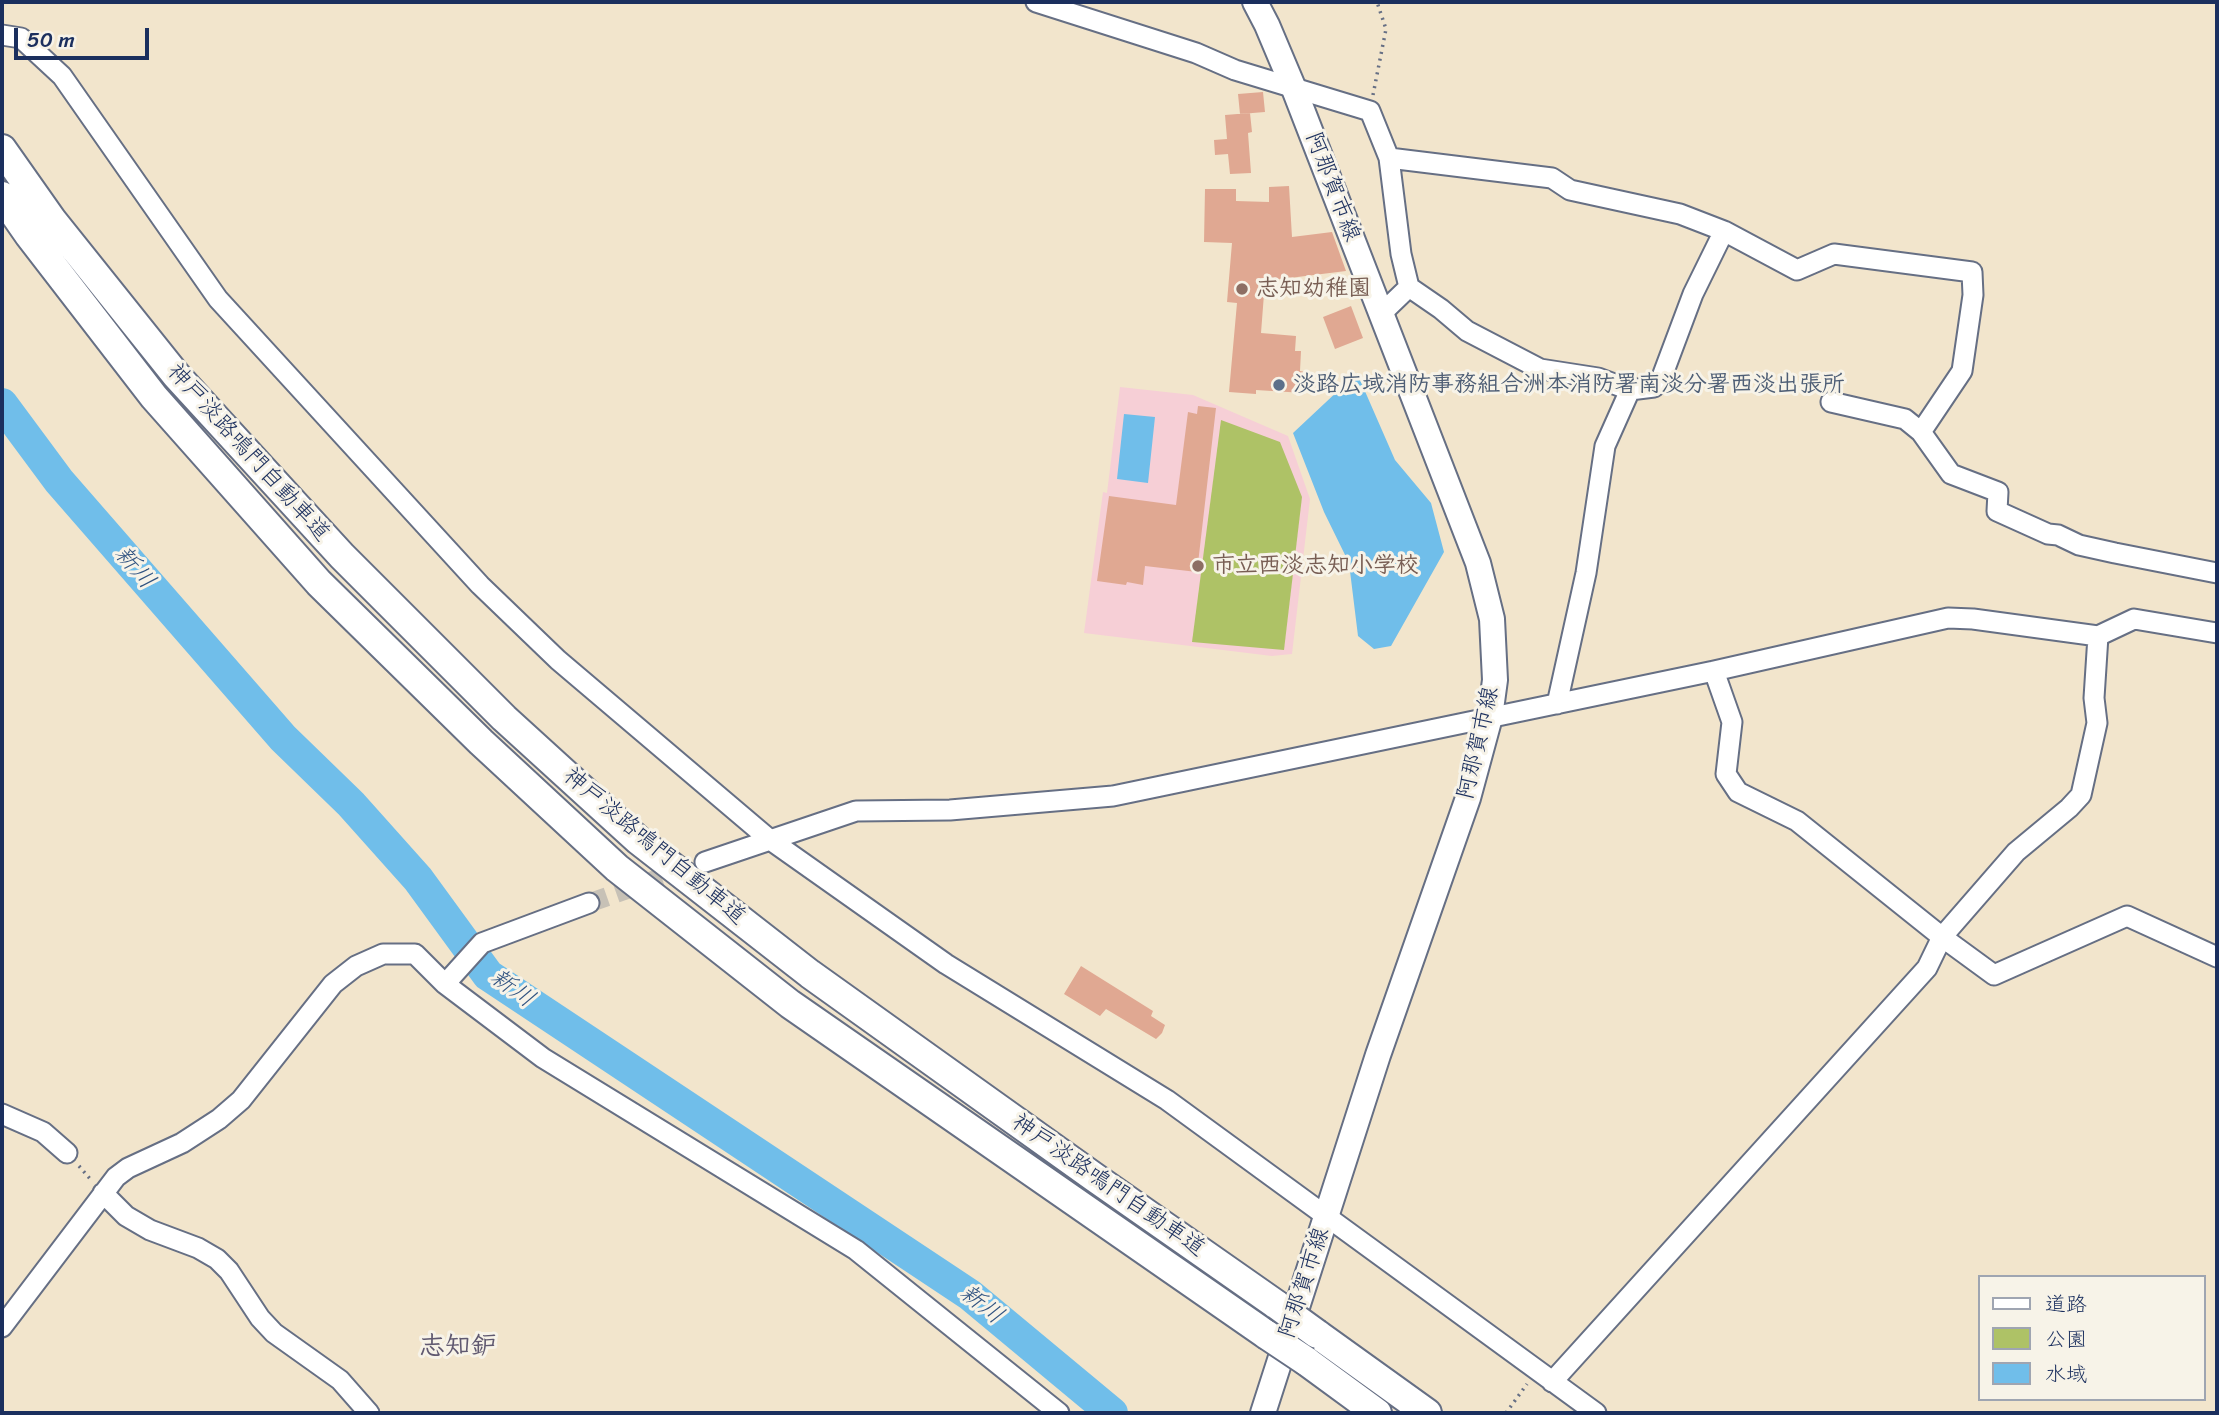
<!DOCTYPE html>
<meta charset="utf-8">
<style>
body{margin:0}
#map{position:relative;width:2219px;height:1415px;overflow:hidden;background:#f2e5cc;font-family:Sriracha,"Klee One",sans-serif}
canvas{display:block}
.frame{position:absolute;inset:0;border:4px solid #1b2f5e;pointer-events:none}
.legend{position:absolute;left:1978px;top:1275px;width:228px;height:126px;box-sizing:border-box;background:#f7f3e8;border:2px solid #9fa5b1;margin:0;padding:9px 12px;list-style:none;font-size:21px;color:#1b2f5e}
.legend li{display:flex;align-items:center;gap:14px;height:35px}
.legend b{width:35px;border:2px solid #9fa5b1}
.scale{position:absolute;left:14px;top:28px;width:135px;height:32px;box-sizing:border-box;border:4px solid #1b2f5e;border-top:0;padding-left:9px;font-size:21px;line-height:24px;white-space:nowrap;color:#1b2f5e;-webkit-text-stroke:5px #f7f3e8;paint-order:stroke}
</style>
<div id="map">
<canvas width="2219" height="1415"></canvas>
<div class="frame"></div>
<ul class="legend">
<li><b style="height:9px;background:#fff"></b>道路</li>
<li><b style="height:19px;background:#aec266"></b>公園</li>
<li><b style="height:19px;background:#70beea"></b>水域</li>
</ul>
<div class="scale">50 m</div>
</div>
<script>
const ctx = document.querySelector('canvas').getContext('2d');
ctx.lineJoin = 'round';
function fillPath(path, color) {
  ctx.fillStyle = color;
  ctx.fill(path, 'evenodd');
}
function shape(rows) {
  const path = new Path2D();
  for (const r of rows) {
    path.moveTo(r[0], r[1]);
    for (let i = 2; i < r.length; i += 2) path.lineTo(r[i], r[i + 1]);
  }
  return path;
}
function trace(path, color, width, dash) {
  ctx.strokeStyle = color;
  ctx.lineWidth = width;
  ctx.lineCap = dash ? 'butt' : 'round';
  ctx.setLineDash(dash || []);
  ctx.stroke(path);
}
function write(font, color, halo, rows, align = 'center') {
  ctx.font = font + ' Sriracha,"Klee One",sans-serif';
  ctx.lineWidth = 6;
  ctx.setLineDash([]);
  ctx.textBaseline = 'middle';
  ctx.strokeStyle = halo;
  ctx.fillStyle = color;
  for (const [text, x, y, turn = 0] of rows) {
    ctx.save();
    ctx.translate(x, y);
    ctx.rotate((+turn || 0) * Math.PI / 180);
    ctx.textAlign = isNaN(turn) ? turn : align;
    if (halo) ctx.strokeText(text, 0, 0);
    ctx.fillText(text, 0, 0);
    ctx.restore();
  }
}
fillPath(shape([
 [1120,387,1193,395,1288,436,1310,499,1292,654,1272,656,1084,633,1103,492,1107,493]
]), '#f6cfd6');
fillPath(shape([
 [1221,420,1280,442,1302,497,1284,650,1192,642]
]), '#aec266');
fillPath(shape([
 [1357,373,1395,460,1431,503,1444,552,1391,646,1374,649,1358,636,1349,563,1324,512,1293,433],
 [1124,414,1155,417,1148,483,1117,479]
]), '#70beea');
trace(shape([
 [2,404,59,481,283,738,351,804,418,879,488,975,970,1295,1112,1413]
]), '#70beea', 32);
fillPath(shape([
 [1263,92,1265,112,1240,114,1238,94],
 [1250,113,1252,132,1248,133,1251,173,1230,174,1228,154,1215,155,1214,140,1227,139,1225,115],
 [1289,186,1292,237,1332,232,1346,271,1265,281,1261,333,1296,336,1295,351,1301,351,1300,371,1305,372,1304,393,1256,390,1256,394,1229,392,1237,303,1227,302,1232,243,1204,242,1205,189,1236,189,1236,201,1269,202,1269,187],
 [1351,306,1363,338,1335,349,1323,317],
 [1198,406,1216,408,1197,572,1145,566,1143,585,1127,582,1126,585,1097,581,1109,496,1176,505,1188,412,1197,414],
 [1081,966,1153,1011,1151,1016,1165,1025,1162,1033,1156,1039,1106,1009,1100,1016,1064,994]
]), '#e0a892');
trace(shape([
 [589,903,705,862]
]), '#c7c1b6', 19, [19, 10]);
const minor = shape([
 [1036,2,1196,53,1235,70,1370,111,1389,158,1401,254,1409,287,1441,309,1467,331,1540,369,1598,378,1630,390,1654,387,1660,382,1693,294,1724,231,1797,270,1834,254,1972,272,1973,295,1962,371,1921,432,1951,474,1998,492,1997,511,2048,534,2058,535,2079,545,2115,553,2217,573],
 [2,35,21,38,62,76,218,299,480,585,558,660,769,839,946,964,1167,1100,1596,1413],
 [1389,158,1552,178,1570,190,1680,214,1724,231],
 [1381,314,1409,287],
 [1831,402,1905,419,1921,432],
 [1714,671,1732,722,1726,774,1738,792,1797,821,1942,937,1994,975,2127,916,2217,957],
 [1557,704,1586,573,1605,446,1630,390],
 [705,862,856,811,950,810,1113,796,1714,671,1948,618,1973,619,2098,636,2134,619,2217,633],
 [445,984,482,943,589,903],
 [2,1114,43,1132,67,1153],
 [103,1193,126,1216,150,1230,198,1248,217,1259,229,1271,260,1318,274,1333,340,1380,369,1413],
 [2,1327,116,1177,128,1168,182,1143,219,1119,241,1100,333,984,356,966,383,954,415,954,445,984,543,1058,856,1250,1059,1413],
 [1552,1382,1927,968,1942,937,2016,852,2069,808,2081,795,2097,723,2094,698,2098,636]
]);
const major = shape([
 [1255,2,1267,25,1294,89,1478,563,1492,619,1495,680,1490,717,1468,798,1378,1055,1263,1413]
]);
const highway = shape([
 [2,149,52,220,176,375,342,556,504,718,638,840,810,974,1094,1177,1277,1305],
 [2,196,29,235,154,397,319,583,481,742,617,868,790,1004,1267,1335],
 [1317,1334,1427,1413],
 [1306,1361,1377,1413]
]);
trace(minor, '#666f84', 23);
trace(major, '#666f84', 28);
trace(highway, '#666f84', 32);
trace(shape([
 [1373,95,1386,29,1377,2],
 [79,1166,92,1181],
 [1506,1413,1527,1384]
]), '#666f84', 3.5, [2, 5]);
trace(minor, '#fff', 19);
trace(major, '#fff', 24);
trace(highway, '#fff', 28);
const highwayBridge = shape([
 [1277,1305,1317,1334],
 [1267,1335,1306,1361]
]);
trace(highwayBridge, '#666f84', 32, []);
trace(highwayBridge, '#fff', 28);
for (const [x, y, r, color] of [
 [1242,289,7,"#8d6e63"],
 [1279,385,7,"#5c6f8a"],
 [1198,566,7,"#8d6e63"]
]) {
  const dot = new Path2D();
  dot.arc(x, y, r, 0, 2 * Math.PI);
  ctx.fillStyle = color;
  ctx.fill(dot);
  trace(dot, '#f7f3e8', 2.5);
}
write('23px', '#1b2f5e', '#f7f3e8', [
 ["阿那賀市線",1332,187,69],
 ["神戸淡路鳴門自動車道",248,453,48],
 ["阿那賀市線",1479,743,-77],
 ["神戸淡路鳴門自動車道",654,847,40],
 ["神戸淡路鳴門自動車道",1108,1186,35],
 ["阿那賀市線",1305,1283,-72]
]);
write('bold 23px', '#785e54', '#f7f3e8', [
 ["志知幼稚園",1256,289],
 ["市立西淡志知小学校",1212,566]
], 'left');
write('bold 23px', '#4e5e75', '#f7f3e8', [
 ["淡路広域消防事務組合洲本消防署南淡分署西淡出張所",1293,385]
], 'left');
write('italic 24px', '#305381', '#f7f3e8', [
 ["新川",134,568,49],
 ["新川",512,989,36],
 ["新川",981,1305,38]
]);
write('bold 26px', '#605970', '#f7f3e8', [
 ["志知鈩",458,1347]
]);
</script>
